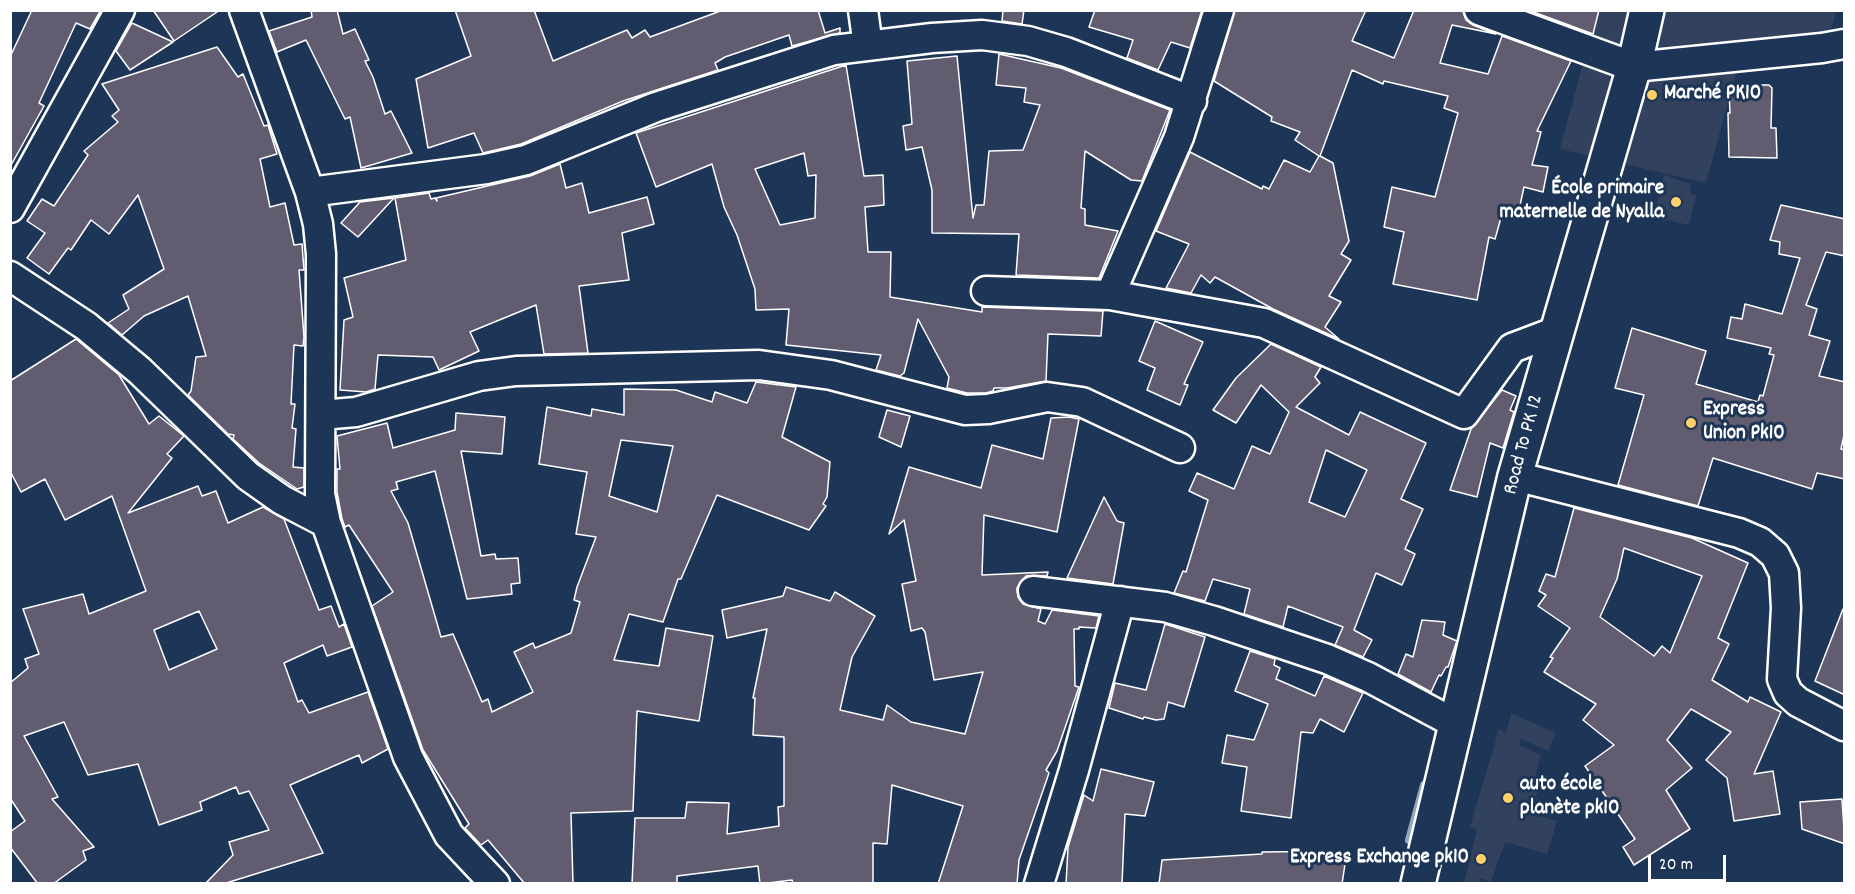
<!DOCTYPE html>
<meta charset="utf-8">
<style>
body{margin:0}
#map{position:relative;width:1855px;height:894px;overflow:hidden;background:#1d3557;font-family:Dekko,sans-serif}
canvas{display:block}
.frame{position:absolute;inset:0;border:12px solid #fff;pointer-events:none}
.scale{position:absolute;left:1648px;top:855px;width:78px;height:27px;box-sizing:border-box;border:3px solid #fff;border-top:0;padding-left:8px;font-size:18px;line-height:21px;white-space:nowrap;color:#fff;-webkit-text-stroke:4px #1d3557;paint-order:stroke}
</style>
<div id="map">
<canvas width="1855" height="894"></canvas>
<div class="frame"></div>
<div class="scale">20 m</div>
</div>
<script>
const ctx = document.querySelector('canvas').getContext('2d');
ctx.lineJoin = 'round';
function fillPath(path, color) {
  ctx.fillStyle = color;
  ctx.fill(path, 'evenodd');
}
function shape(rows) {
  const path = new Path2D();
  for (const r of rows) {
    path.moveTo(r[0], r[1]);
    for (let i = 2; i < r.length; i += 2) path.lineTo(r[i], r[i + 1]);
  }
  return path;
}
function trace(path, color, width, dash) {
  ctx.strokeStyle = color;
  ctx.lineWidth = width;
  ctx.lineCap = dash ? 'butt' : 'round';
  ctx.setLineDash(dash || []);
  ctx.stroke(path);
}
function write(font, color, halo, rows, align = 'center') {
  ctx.font = font + ' Dekko,sans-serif';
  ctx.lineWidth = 6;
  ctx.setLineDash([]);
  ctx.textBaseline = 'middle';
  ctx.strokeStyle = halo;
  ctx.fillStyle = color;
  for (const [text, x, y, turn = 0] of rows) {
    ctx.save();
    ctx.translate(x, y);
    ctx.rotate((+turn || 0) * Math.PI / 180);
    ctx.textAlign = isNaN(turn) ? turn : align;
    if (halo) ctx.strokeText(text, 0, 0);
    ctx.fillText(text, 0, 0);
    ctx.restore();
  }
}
fillPath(shape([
 [1597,11,1836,11,1831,32,1745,41,1706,183,1560,149],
 [1664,175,1691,184,1690,193,1696,195,1689,225,1667,220,1665,222,1654,217],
 [1511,713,1556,733,1548,751,1521,739,1519,745,1541,755,1535,778,1543,783,1535,797,1539,799,1533,814,1557,821,1547,854,1505,842,1491,882,1481,878,1479,883,1464,883,1477,830,1470,827,1499,729,1506,733]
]), '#31415e');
trace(shape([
 [1409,840,1424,785]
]), '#95a8bc', 8);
const building = shape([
 [32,10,101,10,90,29,76,23,39,103,44,106,10,167,10,57,32,10],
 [153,10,220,10,174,41,153,10],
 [311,10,337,10,343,34,355,29,369,60,365,61,373,77,385,114,391,111,412,153,361,168,350,117,345,119,306,40,277,52,269,31,312,17,311,10],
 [455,10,534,10,553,61,627,30,632,38,645,30,650,37,723,10,818,10,825,33,840,28,840,33,792,46,789,35,725,57,715,63,718,70,623,101,521,144,483,153,474,133,428,148,416,79,471,56,455,10],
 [1003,10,1024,10,1022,24,1002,21,1003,10],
 [1095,10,1202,10,1190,48,1171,42,1158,70,1127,58,1133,40,1089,27,1095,10],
 [1235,10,1366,10,1352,41,1394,58,1414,10,1463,10,1466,20,1473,25,1496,34,1452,25,1440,63,1488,74,1502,36,1571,61,1537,131,1541,132,1532,165,1548,167,1543,192,1524,187,1519,210,1504,207,1495,239,1489,237,1477,300,1393,284,1404,232,1384,227,1392,187,1435,197,1458,113,1444,108,1448,96,1384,81,1383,84,1352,70,1320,156,1333,163,1349,241,1341,254,1351,260,1329,296,1341,302,1325,327,1339,339,1273,309,1215,277,1210,283,1201,275,1191,293,1166,288,1189,244,1156,231,1190,152,1262,189,1263,186,1269,189,1284,160,1310,172,1319,156,1295,140,1300,132,1271,121,1272,117,1214,81,1235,10],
 [1528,10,1599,10,1593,34,1528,10],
 [132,23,173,42,130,70,116,51,132,23],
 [217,47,238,77,243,74,264,126,268,125,277,154,260,159,270,207,285,203,294,245,302,244,304,270,299,270,304,337,303,346,294,345,291,404,295,404,292,428,296,429,293,467,304,468,304,487,297,489,259,463,233,439,234,435,228,434,188,395,191,391,196,357,206,356,188,296,144,316,122,335,108,323,129,309,123,295,164,269,138,195,109,234,91,220,71,250,68,248,49,274,27,258,45,233,27,221,42,199,54,206,88,155,84,151,118,122,112,116,119,110,102,84,217,47],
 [999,54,1061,68,1170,110,1142,181,1131,180,1085,151,1081,208,1085,209,1085,225,1118,231,1099,278,1016,275,1019,234,932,233,932,190,922,147,906,150,903,126,912,124,907,61,957,56,973,218,976,205,984,205,989,151,1023,150,1040,105,1024,102,1026,88,996,85,999,54],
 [846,65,864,176,883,175,884,205,865,207,868,252,891,252,890,297,982,312,982,307,1103,311,1101,336,1048,334,1046,381,1007,388,994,388,993,391,986,393,967,393,947,388,949,377,918,319,904,373,900,376,876,370,881,355,786,345,789,309,756,310,755,289,737,235,724,207,712,164,656,187,636,133,846,65],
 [804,153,808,176,816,175,815,218,780,225,755,169,804,153],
 [1732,85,1769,85,1772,88,1771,128,1776,128,1777,158,1729,157,1728,113,1730,113,1729,91,1732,90,1732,85],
 [560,164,566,188,582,183,589,213,647,197,654,224,622,233,629,280,579,286,588,353,544,354,536,305,470,332,479,351,439,370,433,357,378,355,375,389,366,392,340,390,344,320,353,317,344,278,406,260,395,198,429,193,431,199,435,198,437,201,436,198,530,176,560,164],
 [394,198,358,237,341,223,360,202,394,198],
 [1781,205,1845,219,1845,256,1826,252,1806,305,1817,309,1809,335,1830,341,1819,376,1845,382,1845,431,1841,449,1845,450,1845,479,1817,473,1812,489,1713,458,1698,506,1618,485,1644,395,1615,388,1632,328,1706,351,1696,384,1758,402,1760,395,1763,396,1774,355,1769,354,1771,348,1727,338,1731,317,1742,319,1745,304,1782,314,1800,258,1779,254,1780,242,1770,240,1781,205],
 [1155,321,1203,342,1184,384,1188,385,1180,405,1147,390,1155,368,1139,361,1155,321],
 [76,339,119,375,149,424,159,416,184,436,167,454,172,458,128,513,198,486,202,496,216,491,228,523,263,507,284,519,319,610,331,606,339,627,344,624,352,647,327,656,323,645,284,663,298,702,302,700,309,713,368,692,388,749,362,763,359,755,290,785,323,853,223,884,205,884,233,855,229,842,269,830,249,791,239,794,236,787,200,802,202,810,159,825,138,764,88,775,64,722,24,736,58,797,52,799,94,847,83,851,86,860,53,884,38,884,10,847,10,832,25,821,10,798,10,683,28,668,25,659,39,654,23,609,83,594,89,614,146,591,112,496,65,520,45,479,21,492,10,471,10,381,76,339],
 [199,611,217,649,169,670,154,630,199,611],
 [1271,344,1321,367,1315,377,1320,383,1296,407,1349,435,1360,412,1426,443,1401,499,1423,509,1405,549,1415,554,1402,585,1376,573,1354,630,1372,640,1363,657,1335,645,1343,627,1288,606,1283,627,1244,614,1250,589,1213,579,1205,601,1174,593,1183,571,1186,572,1208,500,1189,491,1197,473,1234,489,1252,446,1270,454,1289,412,1261,385,1236,423,1213,410,1236,378,1271,344],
 [1326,450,1367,470,1345,517,1309,502,1326,450],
 [756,382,796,387,782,437,830,462,827,497,823,504,826,506,809,530,717,495,681,579,678,579,663,622,629,614,614,660,659,666,666,628,713,636,699,721,637,711,633,811,571,813,573,884,525,884,488,840,481,845,465,828,469,824,423,750,372,606,393,592,349,525,345,527,342,519,337,492,337,469,340,469,337,436,387,423,393,448,455,430,456,413,505,417,502,454,461,451,481,556,495,554,496,559,518,558,520,583,511,584,512,594,467,599,435,471,396,482,398,489,391,491,408,523,441,637,453,634,482,702,488,699,492,712,533,692,514,652,533,643,535,648,571,633,580,602,574,600,577,587,596,537,576,534,587,472,539,464,547,407,591,416,592,409,624,415,624,389,676,390,712,402,715,392,747,403,756,382],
 [621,440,673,446,657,512,609,496,621,440],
 [1502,390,1516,396,1510,410,1514,412,1503,448,1490,443,1477,497,1450,490,1471,429,1502,390],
 [887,410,910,416,901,447,879,437,887,410],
 [1069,417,1079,419,1057,532,984,515,982,575,1048,572,1047,576,1026,576,1017,588,1018,597,1023,604,1041,609,1038,621,1045,624,1052,610,1099,616,1096,628,1079,627,1079,629,1074,629,1075,686,1079,687,1057,751,1046,770,1049,773,1019,860,1017,884,938,884,963,806,892,785,887,844,873,843,873,884,793,884,792,880,760,884,758,866,677,876,677,884,632,884,635,818,685,818,687,802,729,803,727,834,779,826,778,807,784,806,784,737,753,735,755,698,753,698,767,629,727,638,722,610,783,596,786,587,830,601,835,592,875,616,852,657,840,710,883,720,887,705,911,722,965,734,983,672,934,680,925,632,922,628,911,631,902,584,916,581,904,520,889,534,909,467,981,488,992,445,1043,459,1051,418,1069,417],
 [1104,497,1117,521,1124,523,1113,584,1067,578,1104,497],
 [1574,508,1692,538,1748,563,1718,638,1729,644,1712,680,1748,702,1750,697,1781,712,1754,774,1773,771,1780,814,1734,821,1727,778,1706,760,1731,732,1691,709,1667,740,1692,768,1666,790,1690,829,1634,865,1623,847,1635,839,1585,766,1614,745,1583,720,1596,704,1544,672,1553,658,1550,657,1570,628,1538,606,1546,595,1539,591,1546,574,1555,577,1574,508],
 [1624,548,1702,576,1670,653,1662,646,1654,656,1600,617,1617,579,1624,548],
 [1843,609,1845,609,1845,695,1815,681,1843,609],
 [1422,620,1445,622,1443,635,1457,641,1448,667,1446,667,1441,676,1439,675,1431,692,1398,674,1406,654,1413,657,1422,620],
 [1165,624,1205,637,1184,707,1168,702,1164,719,1156,720,1144,717,1143,719,1109,708,1115,683,1146,690,1165,624],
 [1250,651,1275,659,1274,665,1280,668,1276,679,1315,696,1324,676,1363,693,1344,732,1320,719,1313,733,1301,732,1291,818,1241,811,1247,767,1222,763,1227,735,1254,740,1268,704,1235,691,1250,651],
 [1101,769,1154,782,1145,816,1125,814,1122,884,1066,884,1068,847,1084,795,1093,801,1101,769],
 [1842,799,1845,844,1802,829,1800,802,1842,799],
 [1347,851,1342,884,1159,884,1162,860,1262,854,1262,852,1347,851]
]);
fillPath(building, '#615c70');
trace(building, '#fff', 1.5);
const street = shape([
 [244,10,310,192,318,224,321,254,320,494,326,523,408,757,449,835,495,884],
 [863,10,868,46],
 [1479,10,1634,67,1822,48,1844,44],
 [310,192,486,169,526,160,656,107,834,50,932,38,982,35,1028,41,1066,52,1192,101],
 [10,208,120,10],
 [10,276,86,326,140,371,248,476,282,500,326,523],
 [986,291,1110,295,1264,323,1464,414,1512,348,1557,331],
 [1110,295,1179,137,1219,10],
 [321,415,356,412,479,376,516,371,759,365,831,375,965,410,988,409,1047,397,1082,402,1180,448],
 [1515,476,1739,533,1760,542,1775,555,1784,573,1786,608,1782,679,1788,693,1798,702,1844,726],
 [1033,591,1165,607,1214,621,1327,659,1368,677,1456,724],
 [1039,884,1074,770,1120,601]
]);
const primary = shape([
 [1418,884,1515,476,1634,67,1647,10]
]);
trace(street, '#fff', 33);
trace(primary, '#fff', 38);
trace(street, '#1d3557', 28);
trace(primary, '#1d3557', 33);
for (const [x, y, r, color] of [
 [1652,95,6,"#ffd166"],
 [1676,202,6,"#ffd166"],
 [1691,423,6,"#ffd166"],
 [1508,798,6,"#ffd166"],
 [1481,859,6,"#ffd166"]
]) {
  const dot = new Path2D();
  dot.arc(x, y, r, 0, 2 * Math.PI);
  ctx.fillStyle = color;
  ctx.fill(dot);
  trace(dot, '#1d3557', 2);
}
write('bold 21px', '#fff', '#1d3557', [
 ["Marché PK10",1664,95],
 ["École primaire",1664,190,"right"],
 ["maternelle de Nyalla",1664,214,"right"],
 ["Express",1703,411],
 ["Union Pk10",1703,435],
 ["auto école",1520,786],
 ["planète pk10",1520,810],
 ["Express Exchange pk10",1469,859,"right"]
], 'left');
write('21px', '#fff', '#1d3557', [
 ["Road To PK 12",1525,445,-75]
]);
</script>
